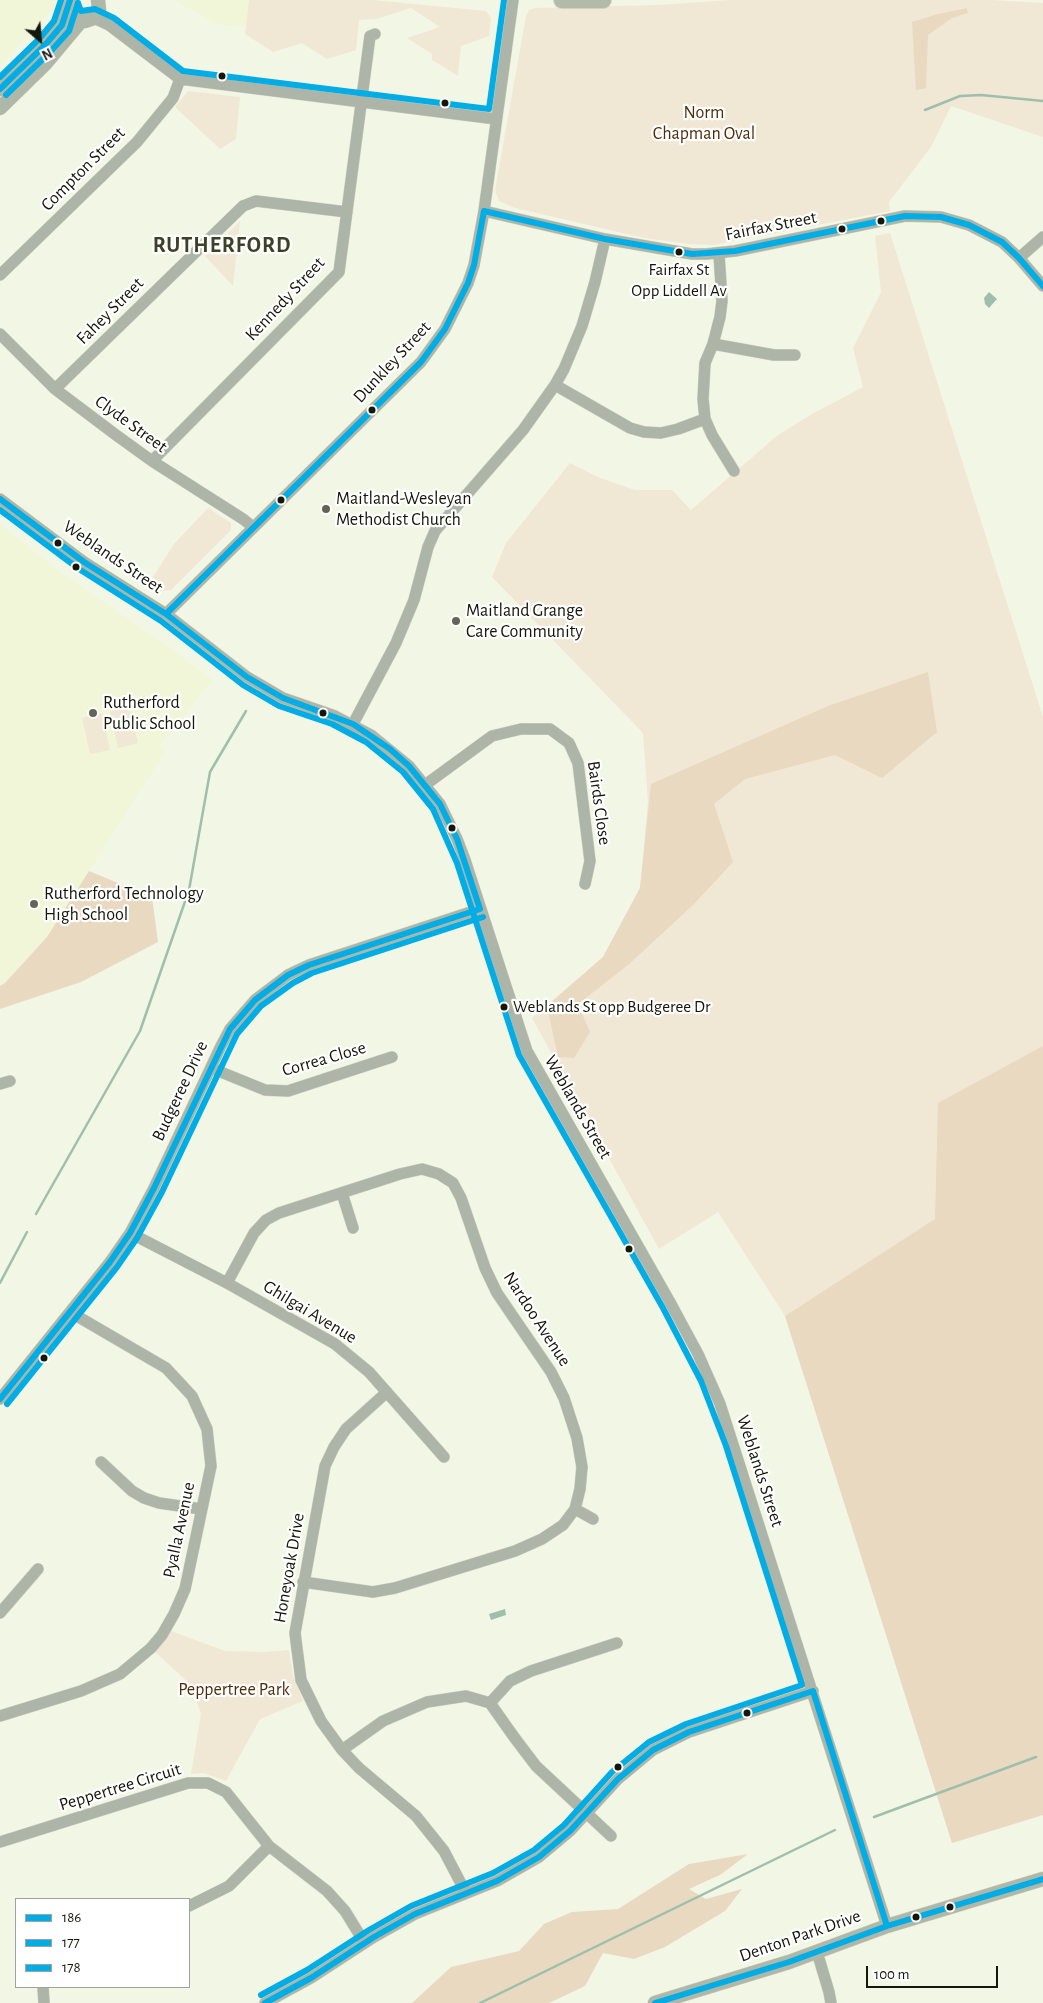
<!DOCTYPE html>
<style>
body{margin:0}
#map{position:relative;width:1043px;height:2003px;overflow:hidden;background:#f2f6e4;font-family:"Alegreya Sans",sans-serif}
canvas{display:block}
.legend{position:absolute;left:15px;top:1898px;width:175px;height:90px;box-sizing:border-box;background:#fff;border:1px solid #a1a29d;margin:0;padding:6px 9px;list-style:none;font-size:15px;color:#15170b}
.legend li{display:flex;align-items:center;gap:10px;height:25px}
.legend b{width:25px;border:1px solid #a1a29d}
.north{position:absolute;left:15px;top:15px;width:50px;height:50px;-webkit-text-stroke:4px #fff;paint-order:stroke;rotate:153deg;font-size:14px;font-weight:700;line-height:20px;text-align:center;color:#15170b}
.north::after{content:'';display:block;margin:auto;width:18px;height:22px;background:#15170b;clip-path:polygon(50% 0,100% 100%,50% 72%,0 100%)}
.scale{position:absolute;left:866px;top:1966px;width:132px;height:22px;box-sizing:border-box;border:2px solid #15170b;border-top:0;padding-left:6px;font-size:15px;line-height:18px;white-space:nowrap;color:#15170b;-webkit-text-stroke:4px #fff;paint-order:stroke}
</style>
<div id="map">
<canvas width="1043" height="2003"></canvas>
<ul class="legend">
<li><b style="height:6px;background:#01ade4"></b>186</li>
<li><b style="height:6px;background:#01ade4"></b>177</li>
<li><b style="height:6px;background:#01ade4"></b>178</li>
</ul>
<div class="north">N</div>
<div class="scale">100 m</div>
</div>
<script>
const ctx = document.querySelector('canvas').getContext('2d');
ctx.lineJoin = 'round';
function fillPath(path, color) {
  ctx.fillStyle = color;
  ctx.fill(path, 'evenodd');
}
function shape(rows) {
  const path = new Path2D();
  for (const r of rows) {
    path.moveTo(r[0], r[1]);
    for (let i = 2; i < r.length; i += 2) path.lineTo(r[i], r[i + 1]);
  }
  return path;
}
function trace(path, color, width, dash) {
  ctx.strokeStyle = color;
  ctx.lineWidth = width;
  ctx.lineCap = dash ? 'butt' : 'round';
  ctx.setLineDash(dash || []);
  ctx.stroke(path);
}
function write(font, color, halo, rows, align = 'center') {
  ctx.font = font + ' "Alegreya Sans",sans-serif';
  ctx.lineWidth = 4.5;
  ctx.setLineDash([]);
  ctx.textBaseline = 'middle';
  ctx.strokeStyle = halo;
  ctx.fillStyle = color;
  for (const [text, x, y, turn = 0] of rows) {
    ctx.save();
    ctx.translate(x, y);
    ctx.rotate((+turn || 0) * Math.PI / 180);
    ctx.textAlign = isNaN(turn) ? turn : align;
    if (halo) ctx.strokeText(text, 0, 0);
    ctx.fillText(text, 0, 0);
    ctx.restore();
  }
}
fillPath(shape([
 [0,0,61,0,0,66],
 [174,0,249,0,246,27,217,24],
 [0,524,63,574,173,650,212,680,160,746,165,752,47,937,5,983,0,986]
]), '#f0f6d7');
fillPath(shape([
 [249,0,373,0,486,11,491,18,489,36,461,46,458,76,432,60,432,54,407,38,440,27,411,8,376,19,359,20,356,50,327,59,302,43,273,52,245,34],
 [731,0,990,0,1043,3,1043,137,951,106,931,147,889,202,890,211,714,245,689,244,644,238,515,208,499,201,495,190,526,16,529,10,535,8,658,5],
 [188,91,240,97,236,139,220,149,175,107],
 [240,221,233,286,205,256],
 [890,233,1043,717,1043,1815,952,1843,785,1316,718,1212,659,1249,532,1018,603,957,640,888,648,802,643,733,492,577,506,543,570,463,600,478,635,490,672,490,691,510,778,435,812,414,863,387,853,348,881,292,875,236],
 [208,508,231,523,231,530,171,590,158,591,148,585,174,544],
 [129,707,138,743,118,748,110,711],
 [102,713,110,750,90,754,82,718],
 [171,1631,225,1651,264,1652,289,1650,293,1676,303,1701,260,1719,226,1781,204,1773,191,1774,201,1714,191,1685,154,1651]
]), '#f1e7d5');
fillPath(shape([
 [967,8,968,13,952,18,928,35,926,88,916,90,912,22,938,14],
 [928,672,937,732,882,778,835,755,745,779,714,804,733,862,693,905,628,965,578,1004,590,1032,574,1058,558,1057,547,1006,603,957,640,888,651,784,828,706],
 [89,871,152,897,158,942,81,982,0,1009,0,986,5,983,47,937],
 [1043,1046,1043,1815,952,1843,785,1316,935,1219,938,1103],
 [748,1854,720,1875,689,1889,706,1899,742,1889,725,1911,665,1947,634,1959,603,1953,585,1986,549,2003,412,2003,451,1967,519,1951,544,1924,572,1912,618,1909,689,1864]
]), '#e9d9c1');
fillPath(shape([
 [989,292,997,299,989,308,985,304,984,298],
 [505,1609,506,1615,491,1620,489,1614]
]), '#9fbfad');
trace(shape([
 [925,110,960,96,981,95,1043,101],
 [36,1214,140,1031,189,890,210,772,246,711],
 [0,1283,27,1232],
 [874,1817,1036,1757],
 [480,2003,835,1830]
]), '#9fbfad', 2.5);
const minor = shape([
 [94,18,109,25,180,79,496,119],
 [484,211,605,239,692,254,706,254,735,251,905,216,941,217,969,225,1002,242,1019,258,1043,286],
 [719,254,722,301,720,317,713,344,705,363,703,399,705,419,712,435,734,471],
 [1019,258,1043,237],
 [0,275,137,142,173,98,180,79],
 [0,334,55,389,116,435,152,461,243,519,253,527],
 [713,344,774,355,795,355],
 [555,385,630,428,644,432,661,433,678,429,705,419],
 [55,389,243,206,256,201,347,212],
 [152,461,339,272,370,36,375,34],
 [0,499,84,562,166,614,247,677,283,698,335,716,371,735,409,766,440,804,457,839,465,860,527,1051,671,1304,698,1354,720,1404,887,1926],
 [166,614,421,362,445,329,468,283,474,265,484,211,513,0],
 [353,724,396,643,414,600,428,547,435,531,523,430,555,385,564,369,582,326,595,282,605,239],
 [425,785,492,736,521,729,550,729,569,743,578,763,590,861,585,884],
 [211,1068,265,1090,288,1091,392,1057],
 [0,1084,10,1081],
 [342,1193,353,1228],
 [130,1233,227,1283,335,1344,369,1372,444,1457],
 [227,1283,254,1233,266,1220,279,1213,400,1174,422,1169,439,1174,453,1183,461,1198,485,1268,497,1293,551,1372,564,1398,577,1438,582,1467,580,1489,575,1509,563,1525,542,1539,515,1551,395,1588,373,1592,303,1582],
 [387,1392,346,1429,334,1447,325,1466,295,1633,301,1680,321,1721,342,1750,359,1768,416,1816,444,1851,466,1893],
 [0,1399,110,1262,130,1233,154,1188,221,1046,230,1029,255,1000,288,975,309,965,480,909],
 [101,1462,132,1491,144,1498,159,1503,201,1509],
 [575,1509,593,1519],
 [0,1613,38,1569],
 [490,1703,510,1681,531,1671,617,1643],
 [0,1716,81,1691,120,1674,151,1648,162,1635,174,1614,185,1589,211,1466,207,1429,192,1396,166,1368,70,1312],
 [342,1750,383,1721,427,1702,466,1696,490,1703,514,1737,536,1766,611,1836],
 [0,1842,188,1783,208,1783,226,1792,269,1846,327,1891,345,1911,364,1942],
 [189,1906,229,1886,269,1846],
 [817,1952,829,1992,831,2003],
 [43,1987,44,2003],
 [265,2003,311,1978,374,1937,415,1914,497,1881,539,1857,570,1831,618,1779,653,1750,689,1732,813,1691]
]);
const major = shape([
 [74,16,85,21,94,18,99,10,98,0],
 [0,89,45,45,62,25,70,0],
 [0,108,45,64,81,21],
 [655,2003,789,1962,887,1926,1043,1879]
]);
const highway = shape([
 [562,0,603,0]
]);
trace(minor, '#ced1c3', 12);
trace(major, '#ced1c3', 15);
trace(highway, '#ced1c3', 18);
trace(minor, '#adb5a8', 11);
trace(major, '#afb7a8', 14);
trace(highway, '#b2baaa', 16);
trace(shape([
 [0,89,45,45,62,25,70,0],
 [0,499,84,562,166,614,247,677,283,698,353,724,390,749,409,766,440,804,457,839,480,909,309,965,288,975,255,1000,230,1029,154,1188,130,1233,110,1262,0,1399],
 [166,614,421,362,445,329,468,283,474,265,484,211,605,239,692,254,735,251,905,216,941,217,969,225,1002,242,1019,258,1043,286],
 [265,2003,311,1978,374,1937,415,1914,497,1881,539,1857,570,1831,618,1779,653,1750,689,1732,813,1691,887,1926],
 [655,2003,789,1962,887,1926,1043,1879]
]), '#01ade4', 6);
trace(shape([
 [6,95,51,51,69,31,78,3],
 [0,510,79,569,161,621,243,685,279,706,332,724,366,742,403,772,433,809,457,863,519,1055,663,1308,701,1381,726,1446,802,1685,686,1724,649,1742,612,1772,564,1825,534,1850,493,1873,411,1906,369,1930,307,1970,261,1995],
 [7,1404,117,1267,137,1238,162,1192,237,1034,261,1006,293,983,312,973,483,917]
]), '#01ade4', 6);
trace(shape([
 [78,3,81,11,95,9,114,18,183,71,489,109,504,0],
 [0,77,39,39,54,21,61,0]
]), '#01ade4', 6);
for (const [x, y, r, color] of [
 [222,76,4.5,"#15170b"],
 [445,103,4.5,"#15170b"],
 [881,221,4.5,"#15170b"],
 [842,229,4.5,"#15170b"],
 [679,252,4.5,"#15170b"],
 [372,410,4.5,"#15170b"],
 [281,500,4.5,"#15170b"],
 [326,509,5,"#626557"],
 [58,543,4.5,"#15170b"],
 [76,567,4.5,"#15170b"],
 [456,621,5,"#626557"],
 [93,713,5,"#626557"],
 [323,713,4.5,"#15170b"],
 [452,828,4.5,"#15170b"],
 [34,904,5,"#626557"],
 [504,1007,4.5,"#15170b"],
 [629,1249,4.5,"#15170b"],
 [44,1358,4.5,"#15170b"],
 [747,1713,4.5,"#15170b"],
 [618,1767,4.5,"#15170b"],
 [950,1907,4.5,"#15170b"],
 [916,1917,4.5,"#15170b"]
]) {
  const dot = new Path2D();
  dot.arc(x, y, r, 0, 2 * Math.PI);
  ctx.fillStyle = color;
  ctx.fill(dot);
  trace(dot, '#fff', 2);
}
write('17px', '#15170b', '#fff', [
 ["Fairfax St",679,270],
 ["Opp Liddell Av",679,291],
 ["Weblands St opp Budgeree Dr",513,1007,"left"]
]);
write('18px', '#4e2e09', '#fff', [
 ["Norm",704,113],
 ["Chapman Oval",704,134],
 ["Peppertree Park",234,1690]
]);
write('18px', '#15170b', '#fff', [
 ["Compton Street",83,169,-45],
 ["Fairfax Street",771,226,-11],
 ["Kennedy Street",285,299,-47],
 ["Fahey Street",110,311,-45],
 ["Dunkley Street",392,362,-47],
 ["Clyde Street",131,424,36],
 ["Weblands Street",113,557,34],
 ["Bairds Close",599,803,82],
 ["Correa Close",324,1059,-16],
 ["Budgeree Drive",180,1091,-65],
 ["Weblands Street",578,1107,60],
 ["Ghilgai Avenue",310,1312,31],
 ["Nardoo Avenue",537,1319,57],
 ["Weblands Street",760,1471,72],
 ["Pyalla Avenue",179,1530,-78],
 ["Honeyoak Drive",289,1568,-80],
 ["Peppertree Circuit",120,1787,-17],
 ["Denton Park Drive",800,1936,-19]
]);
write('18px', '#15170b', '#fff', [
 ["Maitland-Wesleyan",336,499],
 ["Methodist Church",336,520],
 ["Maitland Grange",466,611],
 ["Care Community",466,632],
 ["Rutherford",103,703],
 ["Public School",103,724],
 ["Rutherford Technology",44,894],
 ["High School",44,915]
], 'left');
ctx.letterSpacing = '1px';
write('bold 22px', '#3d4125', '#fff', [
 ["RUTHERFORD",222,245]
]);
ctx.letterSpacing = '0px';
</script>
